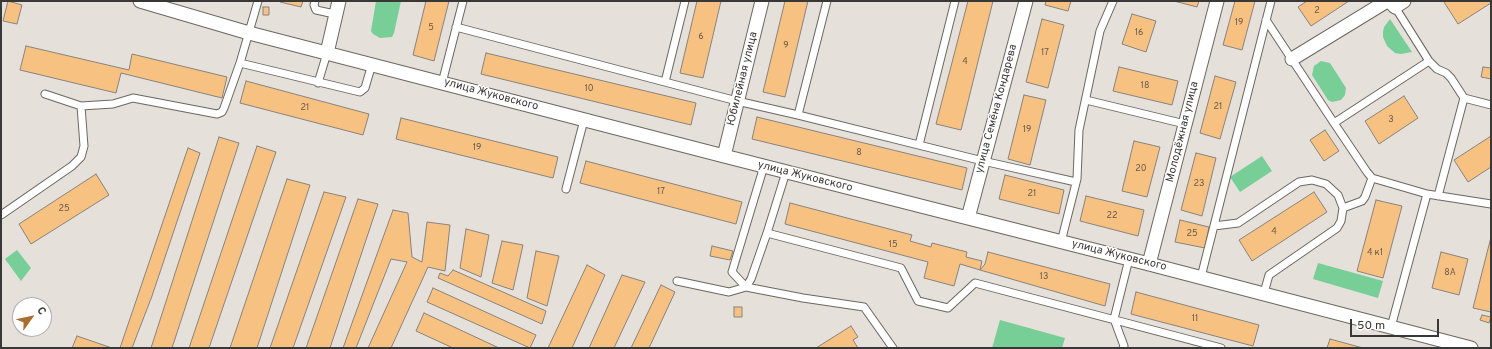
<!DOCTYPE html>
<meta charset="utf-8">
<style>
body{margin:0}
#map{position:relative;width:1492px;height:349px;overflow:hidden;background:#e5e0da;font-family:Overpass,sans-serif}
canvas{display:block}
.frame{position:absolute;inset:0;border:2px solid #3a3836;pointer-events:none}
.north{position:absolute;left:12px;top:297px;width:40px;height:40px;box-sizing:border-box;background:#fff;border:1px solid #b0afaf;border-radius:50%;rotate:57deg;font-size:11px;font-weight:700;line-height:16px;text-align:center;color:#3a3836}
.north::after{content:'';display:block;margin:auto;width:14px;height:18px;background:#aa6f30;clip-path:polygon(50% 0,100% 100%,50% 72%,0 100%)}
.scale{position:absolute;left:1350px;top:319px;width:89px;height:18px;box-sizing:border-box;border:2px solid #3a3836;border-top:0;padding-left:5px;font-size:12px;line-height:14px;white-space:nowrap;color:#3a3836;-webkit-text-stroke:3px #fff;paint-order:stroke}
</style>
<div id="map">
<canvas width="1492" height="349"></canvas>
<div class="frame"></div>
<div class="north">С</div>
<div class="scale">50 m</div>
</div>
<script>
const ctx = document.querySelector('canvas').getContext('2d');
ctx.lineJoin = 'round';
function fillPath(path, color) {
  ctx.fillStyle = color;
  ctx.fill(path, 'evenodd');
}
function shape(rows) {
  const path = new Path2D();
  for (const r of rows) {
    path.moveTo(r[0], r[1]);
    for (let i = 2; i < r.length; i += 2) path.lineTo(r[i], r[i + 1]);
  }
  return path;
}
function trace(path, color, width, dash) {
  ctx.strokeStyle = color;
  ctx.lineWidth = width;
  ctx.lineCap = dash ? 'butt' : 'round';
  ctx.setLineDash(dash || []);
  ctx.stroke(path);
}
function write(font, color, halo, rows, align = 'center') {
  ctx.font = font + ' Overpass,sans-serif';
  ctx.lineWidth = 3;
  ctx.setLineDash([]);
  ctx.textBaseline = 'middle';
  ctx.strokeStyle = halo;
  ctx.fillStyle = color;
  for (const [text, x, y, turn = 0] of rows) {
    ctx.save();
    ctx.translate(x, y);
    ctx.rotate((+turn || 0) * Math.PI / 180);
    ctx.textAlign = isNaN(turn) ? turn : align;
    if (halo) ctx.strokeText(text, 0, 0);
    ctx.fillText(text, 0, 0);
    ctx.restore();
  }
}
fillPath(shape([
 [376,1,401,1,394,33,392,37,380,38,373,34,371,31],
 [1390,19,1412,52,1401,54,1395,53,1387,46,1383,37,1383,32,1384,27],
 [1321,61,1330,63,1346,88,1345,95,1341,100,1332,102,1328,100,1312,75,1314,66],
 [1262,156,1272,171,1240,192,1230,177],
 [17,250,31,268,21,281,5,259],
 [1318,263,1383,281,1378,298,1313,279],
 [1000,320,1065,338,1062,348,992,348]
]), '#77ce97');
const building = shape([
 [8,1,22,5,17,24,3,21,8,1],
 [280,1,303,1,301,7,280,2,280,1],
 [426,1,449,1,434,61,413,55,426,1],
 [697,1,721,1,703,78,680,73,697,1],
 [785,1,808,1,785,97,763,92,785,1],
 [968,1,993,1,961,130,936,124,968,1],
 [1046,1,1071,1,1068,11,1045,5,1046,1],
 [1174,1,1199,1,1197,7,1174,1],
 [1235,1,1255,1,1242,50,1223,45,1235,1],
 [1307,1,1349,1,1311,26,1298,7,1307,1],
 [1445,1,1491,1,1491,3,1458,24,1444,2,1445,1],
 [263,7,269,7,269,15,263,15,263,7],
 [1132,14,1156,21,1146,52,1122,44,1132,14],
 [1042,19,1064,25,1048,88,1026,82,1042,19],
 [26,46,129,70,132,54,227,77,222,98,121,73,116,93,20,70,26,46],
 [486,53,696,103,691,125,481,74,486,53],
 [1119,67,1178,81,1172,105,1113,91,1119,67],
 [1483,67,1491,68,1491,79,1481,77,1483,67],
 [1215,76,1236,82,1220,139,1200,133,1215,76],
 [246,81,369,114,363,135,240,103,246,81],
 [1024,95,1046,100,1030,165,1008,159,1024,95],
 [1404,96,1418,118,1379,144,1365,121,1404,96],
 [757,117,967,168,962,190,752,139,757,117],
 [401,118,558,157,553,178,396,139,401,118],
 [1325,130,1339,151,1324,161,1310,140,1325,130],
 [1491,136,1491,167,1468,182,1454,160,1491,136],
 [219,137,239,143,172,348,151,348,219,137],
 [1134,141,1160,147,1147,197,1122,191,1134,141],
 [257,146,276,152,209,348,189,348,257,146],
 [188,148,200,153,152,296,132,348,120,348,188,148],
 [1196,153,1216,158,1202,216,1181,210,1196,153],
 [586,161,742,202,736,224,580,183,586,161],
 [96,174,109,195,31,244,19,224,96,174],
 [1005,175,1064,190,1059,214,999,199,1005,175],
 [287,179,310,185,257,348,230,348,287,179],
 [324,192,346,197,293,348,270,348,324,192],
 [1314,192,1327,212,1252,261,1239,240,1314,192],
 [1086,196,1144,210,1138,236,1080,221,1086,196],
 [358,199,378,204,330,348,306,348,358,199],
 [1376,200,1402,206,1383,278,1357,271,1376,200],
 [790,203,912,235,910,241,931,247,932,243,967,252,966,257,982,261,980,270,960,264,954,286,924,278,928,262,785,224,790,203],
 [393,210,408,213,412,257,422,262,427,222,450,225,445,271,428,267,391,348,368,348,407,262,391,259,356,348,343,348,393,210],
 [1180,220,1209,227,1205,248,1175,242,1180,220],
 [466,229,489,235,481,277,460,268,466,229],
 [1491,237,1491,312,1473,308,1491,237],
 [502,241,523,245,513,290,492,283,502,241],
 [712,246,733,251,730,260,710,256,712,246],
 [536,251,559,256,547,306,527,298,536,251],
 [988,252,1110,284,1105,306,980,270,985,264,988,252],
 [1441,252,1468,259,1459,295,1432,288,1441,252],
 [587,265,605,275,572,348,548,348,587,265],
 [453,270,546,311,542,324,438,278,440,273,448,276,453,270],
 [622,275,645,282,614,348,589,348,622,275],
 [661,285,675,292,649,348,631,348,661,285],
 [433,288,536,335,530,348,427,302,433,288],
 [1136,292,1259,325,1253,346,1131,314,1136,292],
 [734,307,742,307,742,317,734,317,734,307],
 [424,313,499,348,453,348,416,331,424,313],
 [1482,315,1491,317,1489,323,1480,320,1482,315],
 [851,326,858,337,853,340,858,348,816,348,851,326],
 [77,336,112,348,72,348,77,336],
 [1330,339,1363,348,1327,348,1330,339]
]);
fillPath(building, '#f6c181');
trace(building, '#88837e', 1);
const service = shape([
 [315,1,314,5,316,10,330,13,336,13],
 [1395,7,1429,61,1437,69,1446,73,1451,78,1464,98,1491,105],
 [1266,20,1334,123,1429,61],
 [456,27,737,101,798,115,983,161,1076,182],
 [240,63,360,92,365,88,372,64],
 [665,82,685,1],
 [318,83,327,53],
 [442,83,463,1],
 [45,94,81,106],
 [1086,100,1185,124],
 [798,115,827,1],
 [1334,123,1367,172,1372,178,1427,194,1491,204],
 [919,145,955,1],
 [786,172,767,233,901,268,918,301,948,308,975,283,1221,348],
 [566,189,584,120],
 [1438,196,1464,98],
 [1343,208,1362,201,1365,197,1372,178],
 [1,215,72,166,81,157,84,146,81,106,113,104,133,98,217,114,222,112,224,108,240,63,258,1],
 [1214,226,1238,223,1299,182,1312,180,1326,184,1338,195,1343,208,1341,221,1337,228,1269,275,1264,293],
 [767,233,751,279,746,287,803,298,864,307,893,348],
 [1061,242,1077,179,1079,130,1100,31,1113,1],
 [1201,277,1271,1],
 [677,281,729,292,746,287,732,272,764,166],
 [1391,327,1427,194],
 [1123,348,1124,346,1114,319,1129,259]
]);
const minor = shape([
 [140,1,249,33,724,156,1149,264,1471,348],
 [1389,1,1395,7,1404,1],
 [327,53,339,1],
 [1292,59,1387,1],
 [724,156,762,1],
 [968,218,1026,1],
 [1149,264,1217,1]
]);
trace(service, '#6b6761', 9);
trace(minor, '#6b6761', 15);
trace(service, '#fff', 7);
trace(minor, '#fff', 13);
write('9px', '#695a49', null, [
 ["2",1317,11],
 ["19",1239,23],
 ["5",431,28],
 ["16",1139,33],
 ["6",701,37],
 ["9",786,46],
 ["17",1045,53],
 ["4",965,62],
 ["18",1145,86],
 ["10",589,89],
 ["21",1218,107],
 ["21",305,108],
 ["3",1391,120],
 ["19",1027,130],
 ["19",477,148],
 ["8",859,153],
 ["20",1141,169],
 ["23",1199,184],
 ["17",661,192],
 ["21",1032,194],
 ["25",64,209],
 ["22",1112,216],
 ["4",1274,232],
 ["25",1192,234],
 ["15",893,245],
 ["4 к1",1375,253],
 ["8А",1450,273],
 ["13",1044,277],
 ["11",1195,319]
]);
write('11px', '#3a3836', '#fff', [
 ["Юбилейная улица",743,79,-76],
 ["улица Жуковского",491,95,15],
 ["улица Семёна Кондарева",997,109,-75],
 ["Молодёжная улица",1183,132,-76],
 ["улица Жуковского",805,177,14],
 ["улица Жуковского",1119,256,14]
]);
</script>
